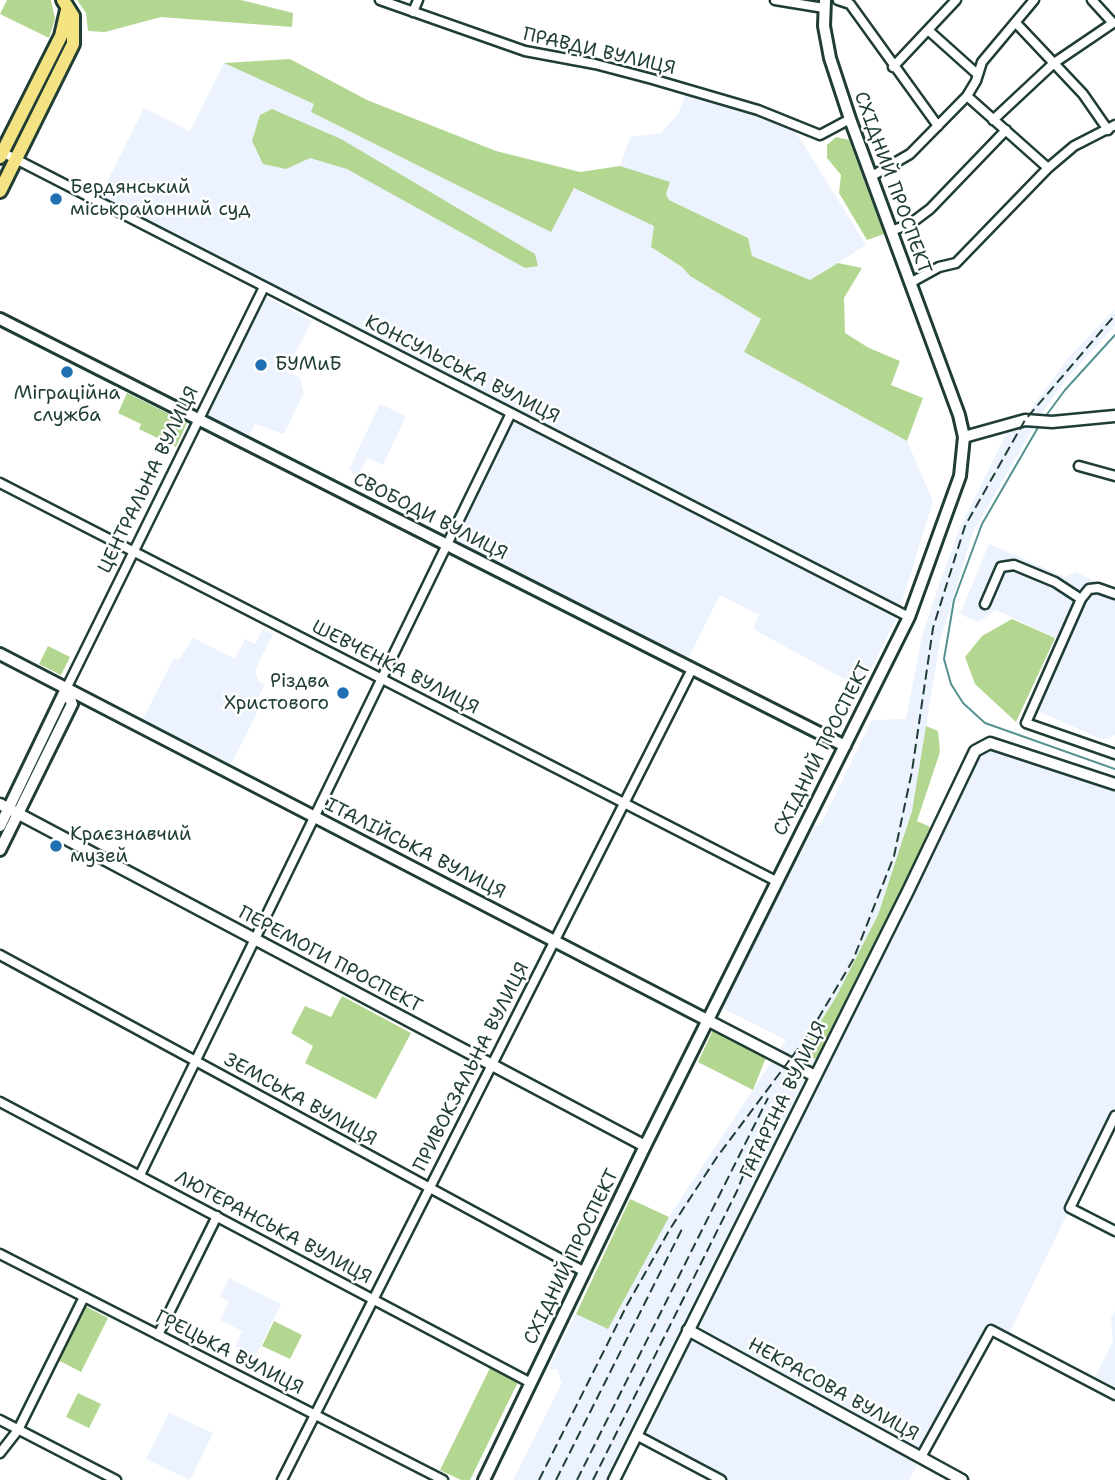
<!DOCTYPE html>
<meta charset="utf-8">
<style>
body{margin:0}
canvas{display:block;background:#fff}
</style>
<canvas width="1115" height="1480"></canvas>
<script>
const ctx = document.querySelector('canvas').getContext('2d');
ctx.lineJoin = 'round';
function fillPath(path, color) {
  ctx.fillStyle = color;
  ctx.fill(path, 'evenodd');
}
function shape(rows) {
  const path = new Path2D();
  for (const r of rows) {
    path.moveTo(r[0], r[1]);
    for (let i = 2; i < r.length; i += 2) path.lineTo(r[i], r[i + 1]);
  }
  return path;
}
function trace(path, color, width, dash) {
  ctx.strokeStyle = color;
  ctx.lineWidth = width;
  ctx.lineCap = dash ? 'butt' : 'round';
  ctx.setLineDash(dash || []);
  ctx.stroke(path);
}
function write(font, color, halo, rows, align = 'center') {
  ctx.font = font + ' "Shantell Sans",sans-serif';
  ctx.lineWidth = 5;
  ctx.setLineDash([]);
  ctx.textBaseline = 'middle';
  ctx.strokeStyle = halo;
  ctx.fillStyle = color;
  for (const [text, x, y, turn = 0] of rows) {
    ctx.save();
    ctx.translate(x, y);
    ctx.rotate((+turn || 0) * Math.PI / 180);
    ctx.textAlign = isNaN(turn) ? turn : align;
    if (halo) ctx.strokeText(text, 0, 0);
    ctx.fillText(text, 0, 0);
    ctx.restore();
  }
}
fillPath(shape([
 [224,63,315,104,311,112,551,231,574,188,655,226,651,247,682,267,690,276,761,319,744,352,907,441,933,501,898,615,861,688,753,629,759,615,720,595,687,661,449,543,513,411,100,196,144,108,190,131],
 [687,92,765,115,797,134,866,245,810,280,752,256,748,238,669,200,666,194,670,183,620,166,630,137,661,133,678,114],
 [266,297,312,321,286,371,300,378,304,393,284,434,255,424,249,436,208,416],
 [1115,309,1115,326,1067,378,1042,413,973,532,940,641,912,811,878,915,836,997,800,1053,819,1060,610,1480,513,1480,562,1383,557,1369,550,1370,550,1366,576,1314,608,1328,659,1232,786,1040,722,1008,815,825,820,826,872,720,906,719,922,636,933,602,958,532,1008,430,1016,430,1068,358],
 [380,404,406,416,383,465,367,458,359,474,349,469],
 [989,544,1065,577,1076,572,1115,591,1115,735,1103,740,1038,711,1067,643,996,610,978,622,960,614],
 [263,629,273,634,255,670,259,682,265,685,254,706,259,709,231,764,143,719,174,658,179,660,193,638,235,659,245,639,255,644],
 [990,745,1115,787,1115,1115,1007,1338,991,1330,909,1480,722,1480,639,1436,979,751],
 [229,1278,281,1304,255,1357,235,1347,242,1331,220,1320,229,1302,220,1297],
 [1115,1311,1115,1388,1095,1377,1113,1341,1111,1318],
 [169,1413,213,1433,190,1480,146,1459]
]), '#ecf3fe');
fillPath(shape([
 [7,0,51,0,55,19,49,38,0,14],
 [77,0,241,0,293,13,292,27,161,17,105,32,88,31,86,13],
 [290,59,367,100,496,151,580,172,620,166,670,182,666,194,669,200,748,238,752,256,810,280,838,263,862,268,844,298,845,333,869,348,900,361,891,385,923,398,907,441,744,352,761,319,690,276,682,267,651,247,654,226,574,188,551,232,311,112,314,104,224,63],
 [272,109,341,139,535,254,538,266,525,268,347,169,310,158,286,169,263,164,252,141,260,115],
 [836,137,849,140,884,234,867,240,839,193,841,175,827,158,827,145],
 [127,393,187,423,176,447,139,429,141,424,118,413],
 [1012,619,1055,638,1016,722,975,684,965,657,982,636],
 [48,646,70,657,61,675,39,664],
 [926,726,938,731,940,752,917,821,930,827,922,847,819,1060,800,1054,836,997,878,915,912,811],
 [342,996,411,1033,376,1099,305,1063,313,1046,291,1033,305,1006,331,1017],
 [714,1028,767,1055,753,1090,698,1062],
 [630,1199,669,1217,608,1329,576,1314],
 [85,1306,108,1318,81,1372,58,1360],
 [274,1321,302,1335,290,1359,262,1346],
 [491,1366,519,1380,470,1480,461,1480,440,1470],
 [78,1393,101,1404,89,1428,66,1417]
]), '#b3d690');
trace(shape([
 [1045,417,1065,390,1115,335],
 [1040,424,982,524,954,600,944,659,951,684,963,703,985,723,1115,769]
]), '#549190', 2);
const minor = shape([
 [380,0,525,51,595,64,652,79,758,110,820,135,850,119],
 [775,0,824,8],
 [838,0,850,4,938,126],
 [413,12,418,0],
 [1016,23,1083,94,1108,130],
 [928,30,976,73],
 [893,67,956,0],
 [967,96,1048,168],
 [993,120,1054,63,1113,23,1092,0],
 [0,151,909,617],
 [872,176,910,154,967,96,976,81,982,62,1034,0],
 [891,231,910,224,930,209,1006,130],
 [910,283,939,267,956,263,1048,168,1074,146,1115,125],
 [1079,466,1115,476],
 [0,483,776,881],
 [1081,599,1089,589,1098,588,1115,594],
 [985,604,1001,567,1014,565,1055,582,1081,599,1026,723,1115,754],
 [66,689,264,287],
 [0,955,585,1272],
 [0,1102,531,1383],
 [1115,1116,1070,1208,1115,1231],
 [140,1175,511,413],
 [0,1254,443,1480],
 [158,1335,217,1216],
 [0,1420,116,1480],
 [636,1435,721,1480],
 [0,1453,18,1430,84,1297],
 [921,1457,991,1330,1115,1395],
 [282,1480,692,669]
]);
const tertiary = shape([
 [964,437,1025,420,1052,422,1115,416],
 [0,804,645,1146],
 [707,1020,815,1076],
 [688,1330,962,1480],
 [614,1480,908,891,975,751,990,743,1115,784]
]);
const secondary = shape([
 [0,319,845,746],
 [0,654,707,1020],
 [0,826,66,689],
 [0,850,72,704,66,689],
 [484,1480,645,1146,909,617,960,476,964,437,959,415,850,119,830,58,824,26,825,0]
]);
const primary = shape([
 [0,157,61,36,67,10],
 [0,191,73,44,73,16,63,0]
]);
trace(minor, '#1f3d34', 13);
trace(tertiary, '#1f3d34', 15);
trace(secondary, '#1f3d34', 16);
trace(primary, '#1f3d34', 18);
trace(minor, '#fff', 8);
trace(tertiary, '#fff', 10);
trace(secondary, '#fff', 10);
trace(primary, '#f4e382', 12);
trace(shape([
 [539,1480,627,1305,670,1229,717,1157,809,1034,853,960,894,856,912,771,933,628,965,526,1025,420,1115,315],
 [556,1480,683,1227],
 [577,1480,768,1098],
 [593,1480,737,1191,757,1140]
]), '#1f3d34', 2, [10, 5]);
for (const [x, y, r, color] of [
 [56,199,7,"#1f6fb2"],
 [261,365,7,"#1f6fb2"],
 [67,372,7,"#1f6fb2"],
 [343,693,7,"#1f6fb2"],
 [56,846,7,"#1f6fb2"]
]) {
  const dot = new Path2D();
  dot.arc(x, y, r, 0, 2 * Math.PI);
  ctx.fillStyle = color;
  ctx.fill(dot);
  trace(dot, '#fff', 2.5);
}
write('19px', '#1f3d34', '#fff', [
 ["ПРАВДИ ВУЛИЦЯ",599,52,13],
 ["СХІДНИЙ ПРОСПЕКТ",892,183,70],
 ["КОНСУЛЬСЬКА ВУЛИЦЯ",462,370,27],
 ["ЦЕНТРАЛЬНА ВУЛИЦЯ",149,480,-64],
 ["СВОБОДИ ВУЛИЦЯ",430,517,27],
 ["ШЕВЧЕНКА ВУЛИЦЯ",395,668,27],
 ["СХІДНИЙ ПРОСПЕКТ",823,749,-63],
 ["ІТАЛІЙСЬКА ВУЛИЦЯ",415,849,27],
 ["ПЕРЕМОГИ ПРОСПЕКТ",330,960,28],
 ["ПРИВОКЗАЛЬНА ВУЛИЦЯ",472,1067,-63],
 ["ЗЕМСЬКА ВУЛИЦЯ",300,1100,29],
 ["ГАГАРІНА ВУЛИЦЯ",784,1100,-64],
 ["ЛЮТЕРАНСЬКА ВУЛИЦЯ",273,1228,28],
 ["СХІДНИЙ ПРОСПЕКТ",572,1257,-64],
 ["ГРЕЦЬКА ВУЛИЦЯ",229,1353,27],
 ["НЕКРАСОВА ВУЛИЦЯ",833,1390,29]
]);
write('19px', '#1f3d34', '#fff', [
 ["Бердянський",70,188],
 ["міськрайонний суд",70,210],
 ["БУМиБ",275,365],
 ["Міграційна",67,394,"center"],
 ["служба",67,416,"center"],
 ["Різдва",329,682,"right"],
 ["Христового",329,704,"right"],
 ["Краєзнавчий",70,835],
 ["музей",70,857]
], 'left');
</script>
